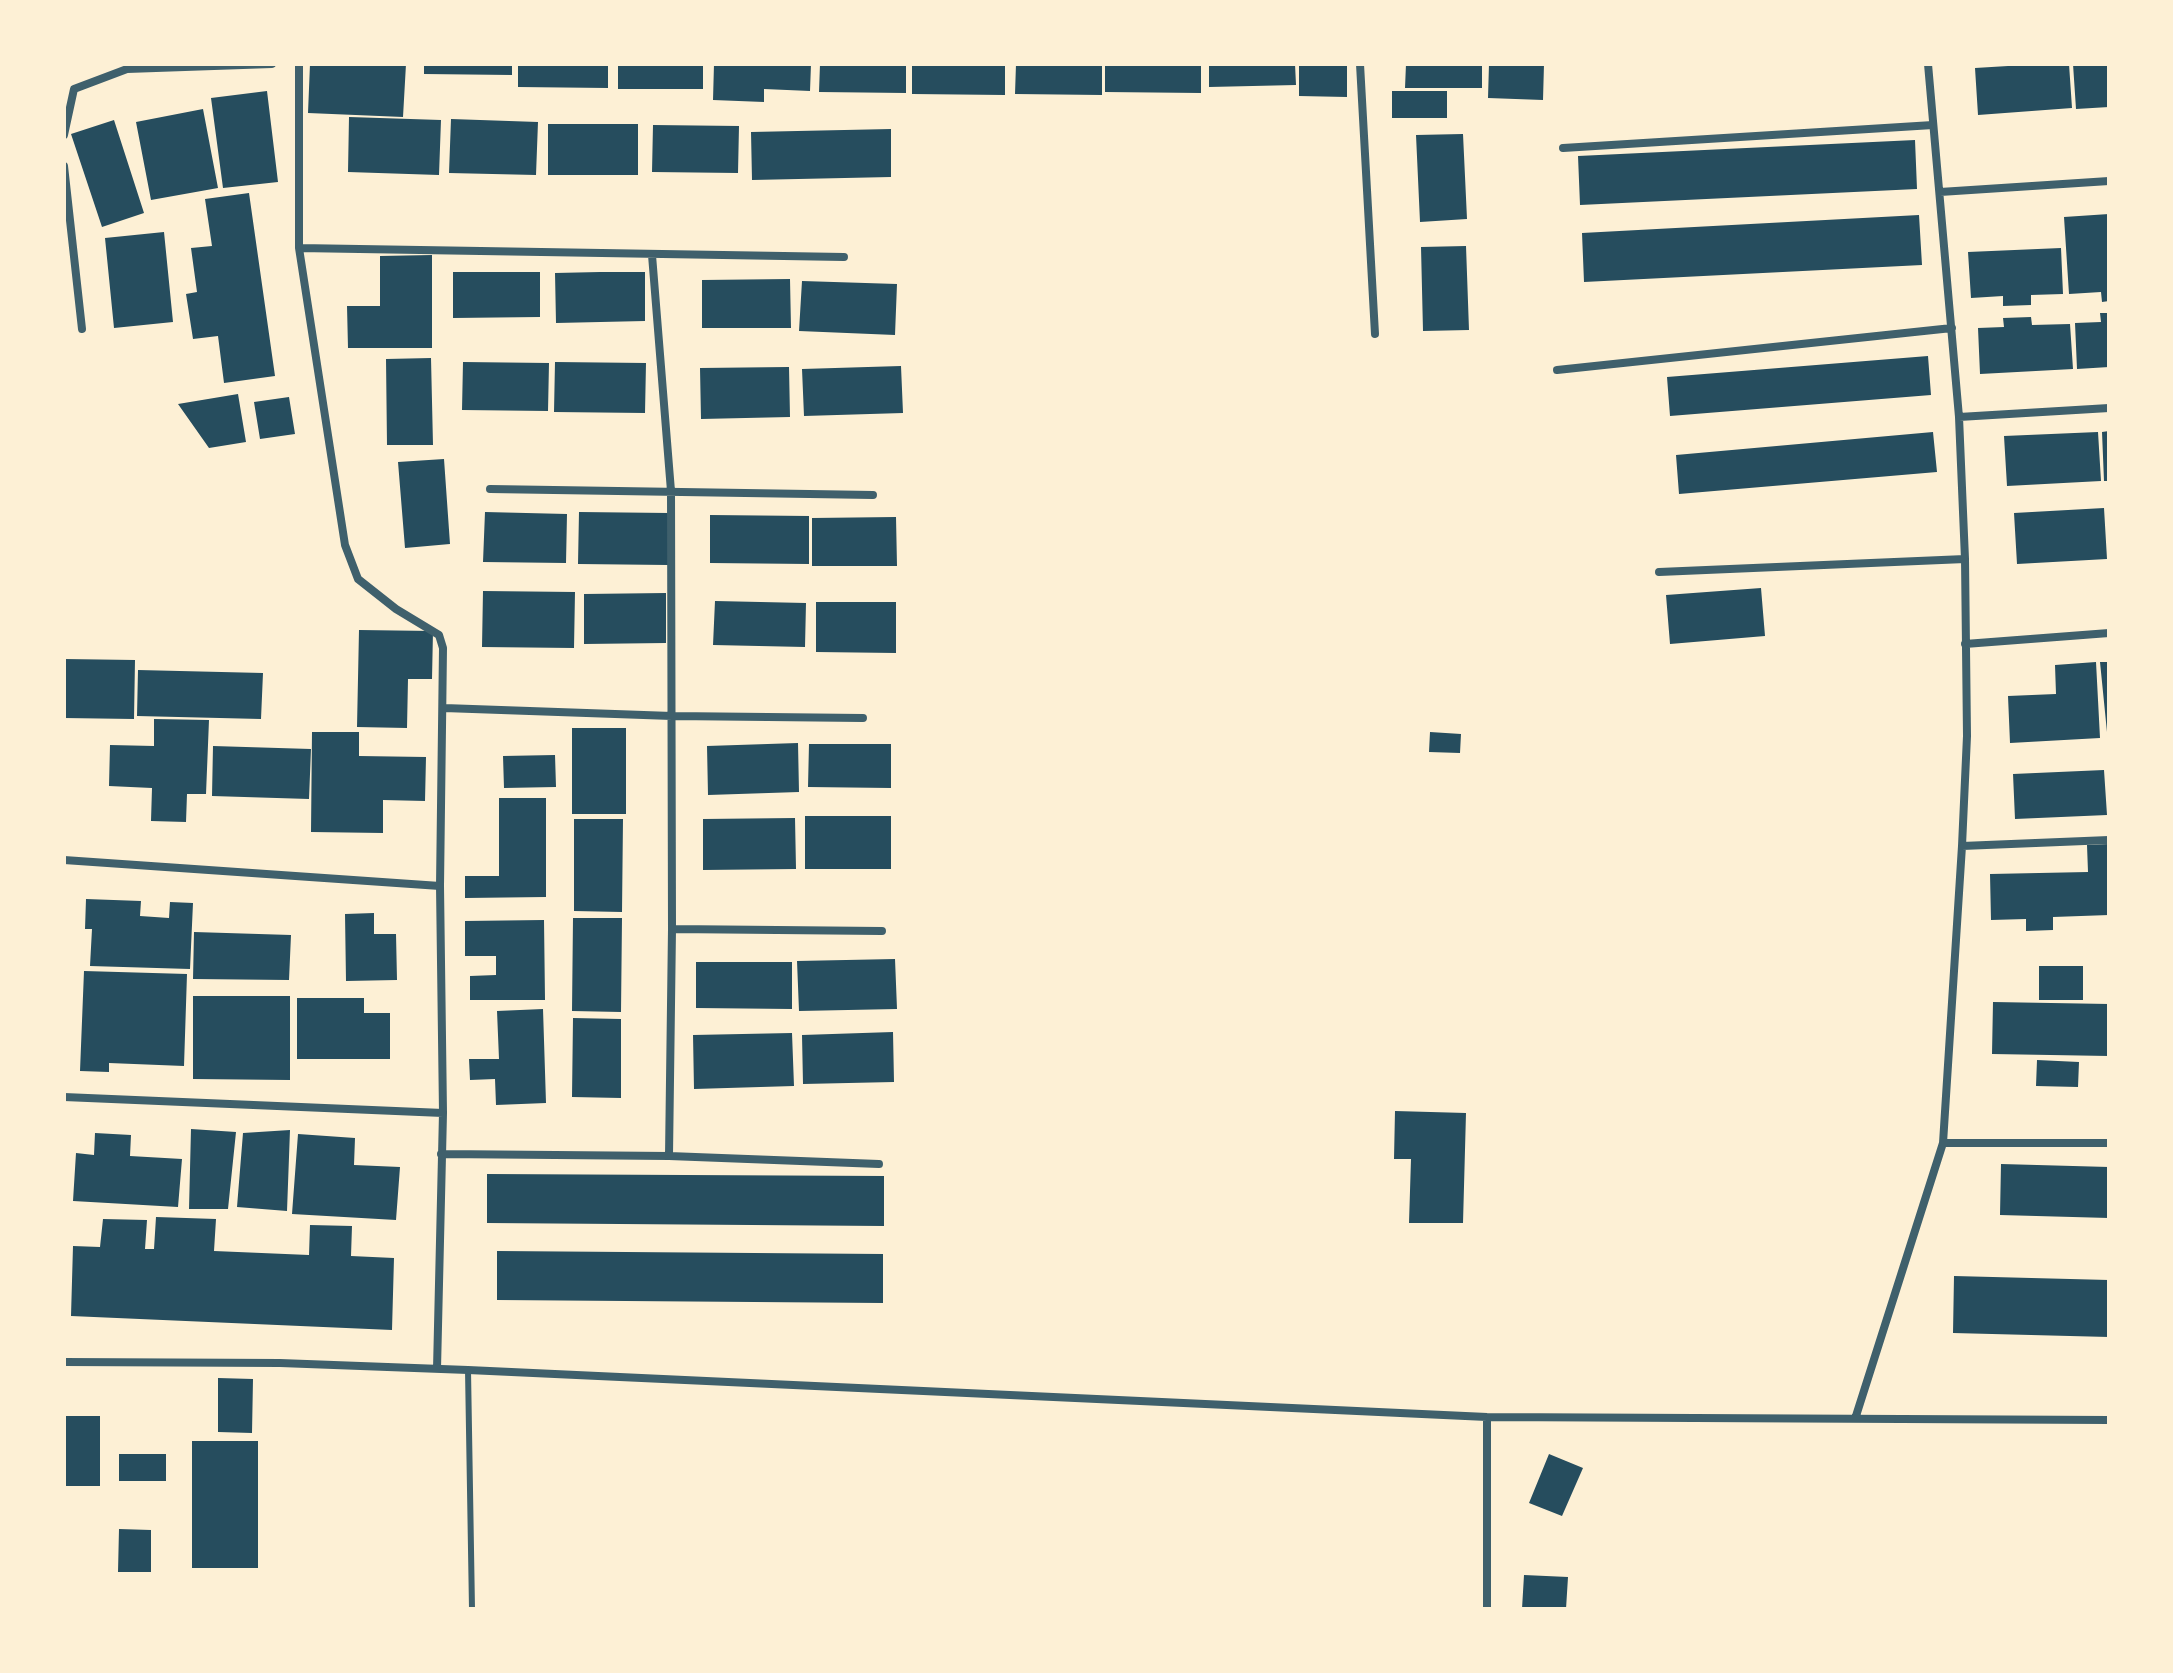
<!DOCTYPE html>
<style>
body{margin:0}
#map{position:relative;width:2173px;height:1673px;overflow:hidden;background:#fdf0d5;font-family:Helvetica,sans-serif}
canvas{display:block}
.frame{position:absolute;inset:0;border:66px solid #fdf0d5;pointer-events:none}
</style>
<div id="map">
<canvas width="2173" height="1673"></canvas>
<div class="frame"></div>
</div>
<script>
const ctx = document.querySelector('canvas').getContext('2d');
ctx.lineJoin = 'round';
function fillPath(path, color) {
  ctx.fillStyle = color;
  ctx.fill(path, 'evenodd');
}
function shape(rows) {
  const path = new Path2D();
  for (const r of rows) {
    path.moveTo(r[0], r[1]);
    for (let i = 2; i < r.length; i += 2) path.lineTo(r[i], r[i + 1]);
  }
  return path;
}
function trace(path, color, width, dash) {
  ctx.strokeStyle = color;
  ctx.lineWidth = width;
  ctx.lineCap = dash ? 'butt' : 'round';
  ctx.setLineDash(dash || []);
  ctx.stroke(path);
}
fillPath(shape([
 [310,64,406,64,403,117,308,113],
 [424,64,512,64,512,75,424,74],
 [518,64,608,64,608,88,518,87],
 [618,64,703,64,703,89,618,89],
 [714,64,811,64,810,91,764,89,764,102,713,100],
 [820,64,906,64,906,93,819,92],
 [912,64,1005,64,1005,95,912,94],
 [1016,64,1102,64,1102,95,1015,94],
 [1105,64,1201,64,1201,93,1105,92],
 [1209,64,1295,64,1296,85,1209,87],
 [1299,64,1347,64,1347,97,1299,96],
 [1406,64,1482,64,1482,88,1405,88],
 [1489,64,1544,64,1543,100,1488,98],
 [2008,64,2069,64,2072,108,1978,115,1975,68,2008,66],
 [2073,64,2109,64,2109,107,2076,109],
 [267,91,278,182,223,188,211,98],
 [1392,91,1447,91,1447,118,1392,118],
 [203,109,218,188,151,200,136,122],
 [349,117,441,120,439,175,348,172],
 [451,119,538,122,536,175,449,173],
 [114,120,144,213,102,227,71,134],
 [548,124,638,124,638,175,548,175],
 [653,125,739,126,738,173,652,172],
 [891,129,891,177,752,180,751,132],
 [1463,134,1467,219,1420,222,1416,135],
 [1915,140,1917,189,1580,205,1578,156],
 [249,193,275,376,224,383,218,336,193,339,186,294,197,292,191,248,212,246,205,199],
 [2109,214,2109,301,2102,302,2101,292,2069,294,2064,217],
 [1919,215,1922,265,1584,282,1582,233],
 [164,232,173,322,114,328,105,238],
 [1466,246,1469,330,1423,331,1421,247],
 [2061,248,2063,294,2031,295,2031,305,2003,306,2003,296,1971,298,1968,252],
 [432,255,432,348,348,348,347,306,380,306,380,256],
 [453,272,540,272,540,317,453,318],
 [600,272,645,272,645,321,556,323,555,273],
 [790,279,791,328,702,328,702,280],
 [802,281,897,284,895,335,799,331],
 [2100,313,2109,313,2109,367,2077,369,2075,323,2101,322],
 [2031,317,2032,325,2070,324,2073,369,1980,374,1978,328,2004,327,2003,318],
 [1928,356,1931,395,1670,416,1667,377],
 [431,358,433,445,387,445,386,359],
 [463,362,549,363,548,411,462,410],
 [555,362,646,363,645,413,554,412],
 [901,366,903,413,804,416,802,369],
 [789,367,790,417,701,419,700,368],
 [238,394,246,442,209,448,178,404],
 [289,397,295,434,260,439,254,402],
 [2109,431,2109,481,2104,481,2102,432],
 [1933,432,1937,472,1679,494,1676,455],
 [2098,432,2101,481,2007,486,2004,436],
 [444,459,450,544,405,548,398,462],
 [2104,508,2107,559,2017,564,2014,513],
 [485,512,567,514,566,563,483,562],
 [579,512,669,513,668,565,578,564],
 [710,515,809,516,809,564,710,563],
 [896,517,897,566,812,566,812,518],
 [1761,588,1765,636,1670,644,1666,595],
 [483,591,575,592,574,648,482,647],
 [666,593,666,643,584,644,584,594],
 [715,601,806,603,805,647,713,645],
 [816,602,896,602,896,653,816,652],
 [359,630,433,631,432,679,408,679,407,728,357,727],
 [64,659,135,660,134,719,64,718],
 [2096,662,2100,738,2010,743,2008,696,2056,694,2055,665],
 [2100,662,2109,662,2109,732,2107,732],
 [138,670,263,673,261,719,137,716],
 [154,719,209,720,206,794,187,794,186,822,151,821,152,788,109,786,110,745,154,746],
 [572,728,626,728,626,814,572,814],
 [312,732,359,732,359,756,426,757,425,801,383,800,383,833,311,832],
 [1430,732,1461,734,1460,753,1429,752],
 [798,743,799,792,708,795,707,746],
 [809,744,891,744,891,788,808,787],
 [213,746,311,749,309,799,212,796],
 [555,755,556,787,504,788,503,756],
 [2104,770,2107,815,2015,819,2013,774],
 [499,798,546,798,546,897,465,898,465,876,499,876],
 [805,816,891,816,891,869,805,869],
 [795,818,796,869,703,870,703,819],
 [574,819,623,819,622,912,574,911],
 [2109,844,2109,915,2053,917,2053,930,2026,931,2026,919,1991,920,1990,874,2088,872,2087,845],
 [86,899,141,901,140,916,169,918,170,902,193,903,190,969,90,966,92,929,85,929],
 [374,913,374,934,396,934,397,980,346,981,345,914],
 [573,918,622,918,621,1012,572,1011],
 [544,920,545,1000,470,1000,470,976,496,975,496,956,465,956,465,921],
 [194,932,291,935,289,980,193,979],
 [895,959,897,1009,799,1011,797,961],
 [696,962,792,962,792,1009,696,1008],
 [2039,966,2083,966,2083,1000,2039,1000],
 [84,971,187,974,184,1066,109,1063,109,1072,80,1071],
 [193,996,290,996,290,1080,193,1079],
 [297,998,364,998,364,1013,390,1013,390,1059,297,1059],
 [1993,1002,2109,1004,2109,1056,1992,1054],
 [543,1009,546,1103,496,1105,495,1079,470,1080,469,1059,499,1059,497,1011],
 [573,1018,621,1019,621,1098,572,1097],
 [893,1032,894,1082,803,1084,802,1035],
 [792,1033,794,1086,694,1089,693,1035],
 [2037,1060,2079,1062,2078,1087,2036,1086],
 [1395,1111,1466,1113,1463,1223,1409,1223,1411,1159,1394,1159],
 [191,1129,236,1132,228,1209,189,1209],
 [290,1130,287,1211,237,1207,243,1133],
 [95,1133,131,1135,130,1156,182,1159,178,1207,73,1201,76,1153,94,1155],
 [298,1134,355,1138,354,1165,400,1167,396,1220,292,1214],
 [2001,1164,2109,1167,2109,1218,2000,1215],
 [487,1174,884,1176,884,1226,487,1223],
 [156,1217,216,1219,214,1251,309,1255,310,1225,352,1226,351,1256,394,1258,392,1330,71,1316,73,1246,100,1247,103,1219,147,1220,145,1249,154,1249],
 [497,1251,883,1254,883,1303,497,1300],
 [1954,1276,2109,1280,2109,1337,1953,1333],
 [218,1378,253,1379,252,1433,218,1432],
 [64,1416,100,1416,100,1486,64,1486],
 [192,1441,258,1441,258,1568,192,1568],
 [119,1454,166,1454,166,1481,119,1481],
 [1549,1454,1583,1468,1562,1516,1529,1503],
 [119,1529,151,1530,151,1572,118,1572],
 [1524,1575,1568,1577,1566,1609,1522,1609]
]), '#264d5e');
trace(shape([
 [468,1370,472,1609]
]), '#3f606c', 6);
trace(shape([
 [299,64,299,248,345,545,358,579,396,609,439,635,443,648,440,886,443,1113],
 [1360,64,1375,334],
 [64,135,74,89,127,69,272,64],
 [1563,148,1933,125],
 [64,166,82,329],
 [1940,192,2109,181],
 [299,248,844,257],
 [652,255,671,491,672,929,669,1156],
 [1557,370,1952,328],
 [1959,417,2109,408],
 [490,489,873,495],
 [1659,572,1965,559],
 [1965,644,2109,633],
 [444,708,672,716,863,718],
 [1962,846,2109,840],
 [64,860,440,886],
 [672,929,882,931],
 [64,1097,443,1113,437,1369],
 [1943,1143,2109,1143],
 [441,1154,669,1156,879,1164],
 [64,1362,280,1363,468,1370,1487,1417,2109,1420],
 [1855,1419,1943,1143,1962,846,1967,736,1965,559,1959,417,1928,64],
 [1487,1609,1487,1417]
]), '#3f606c', 8);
</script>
